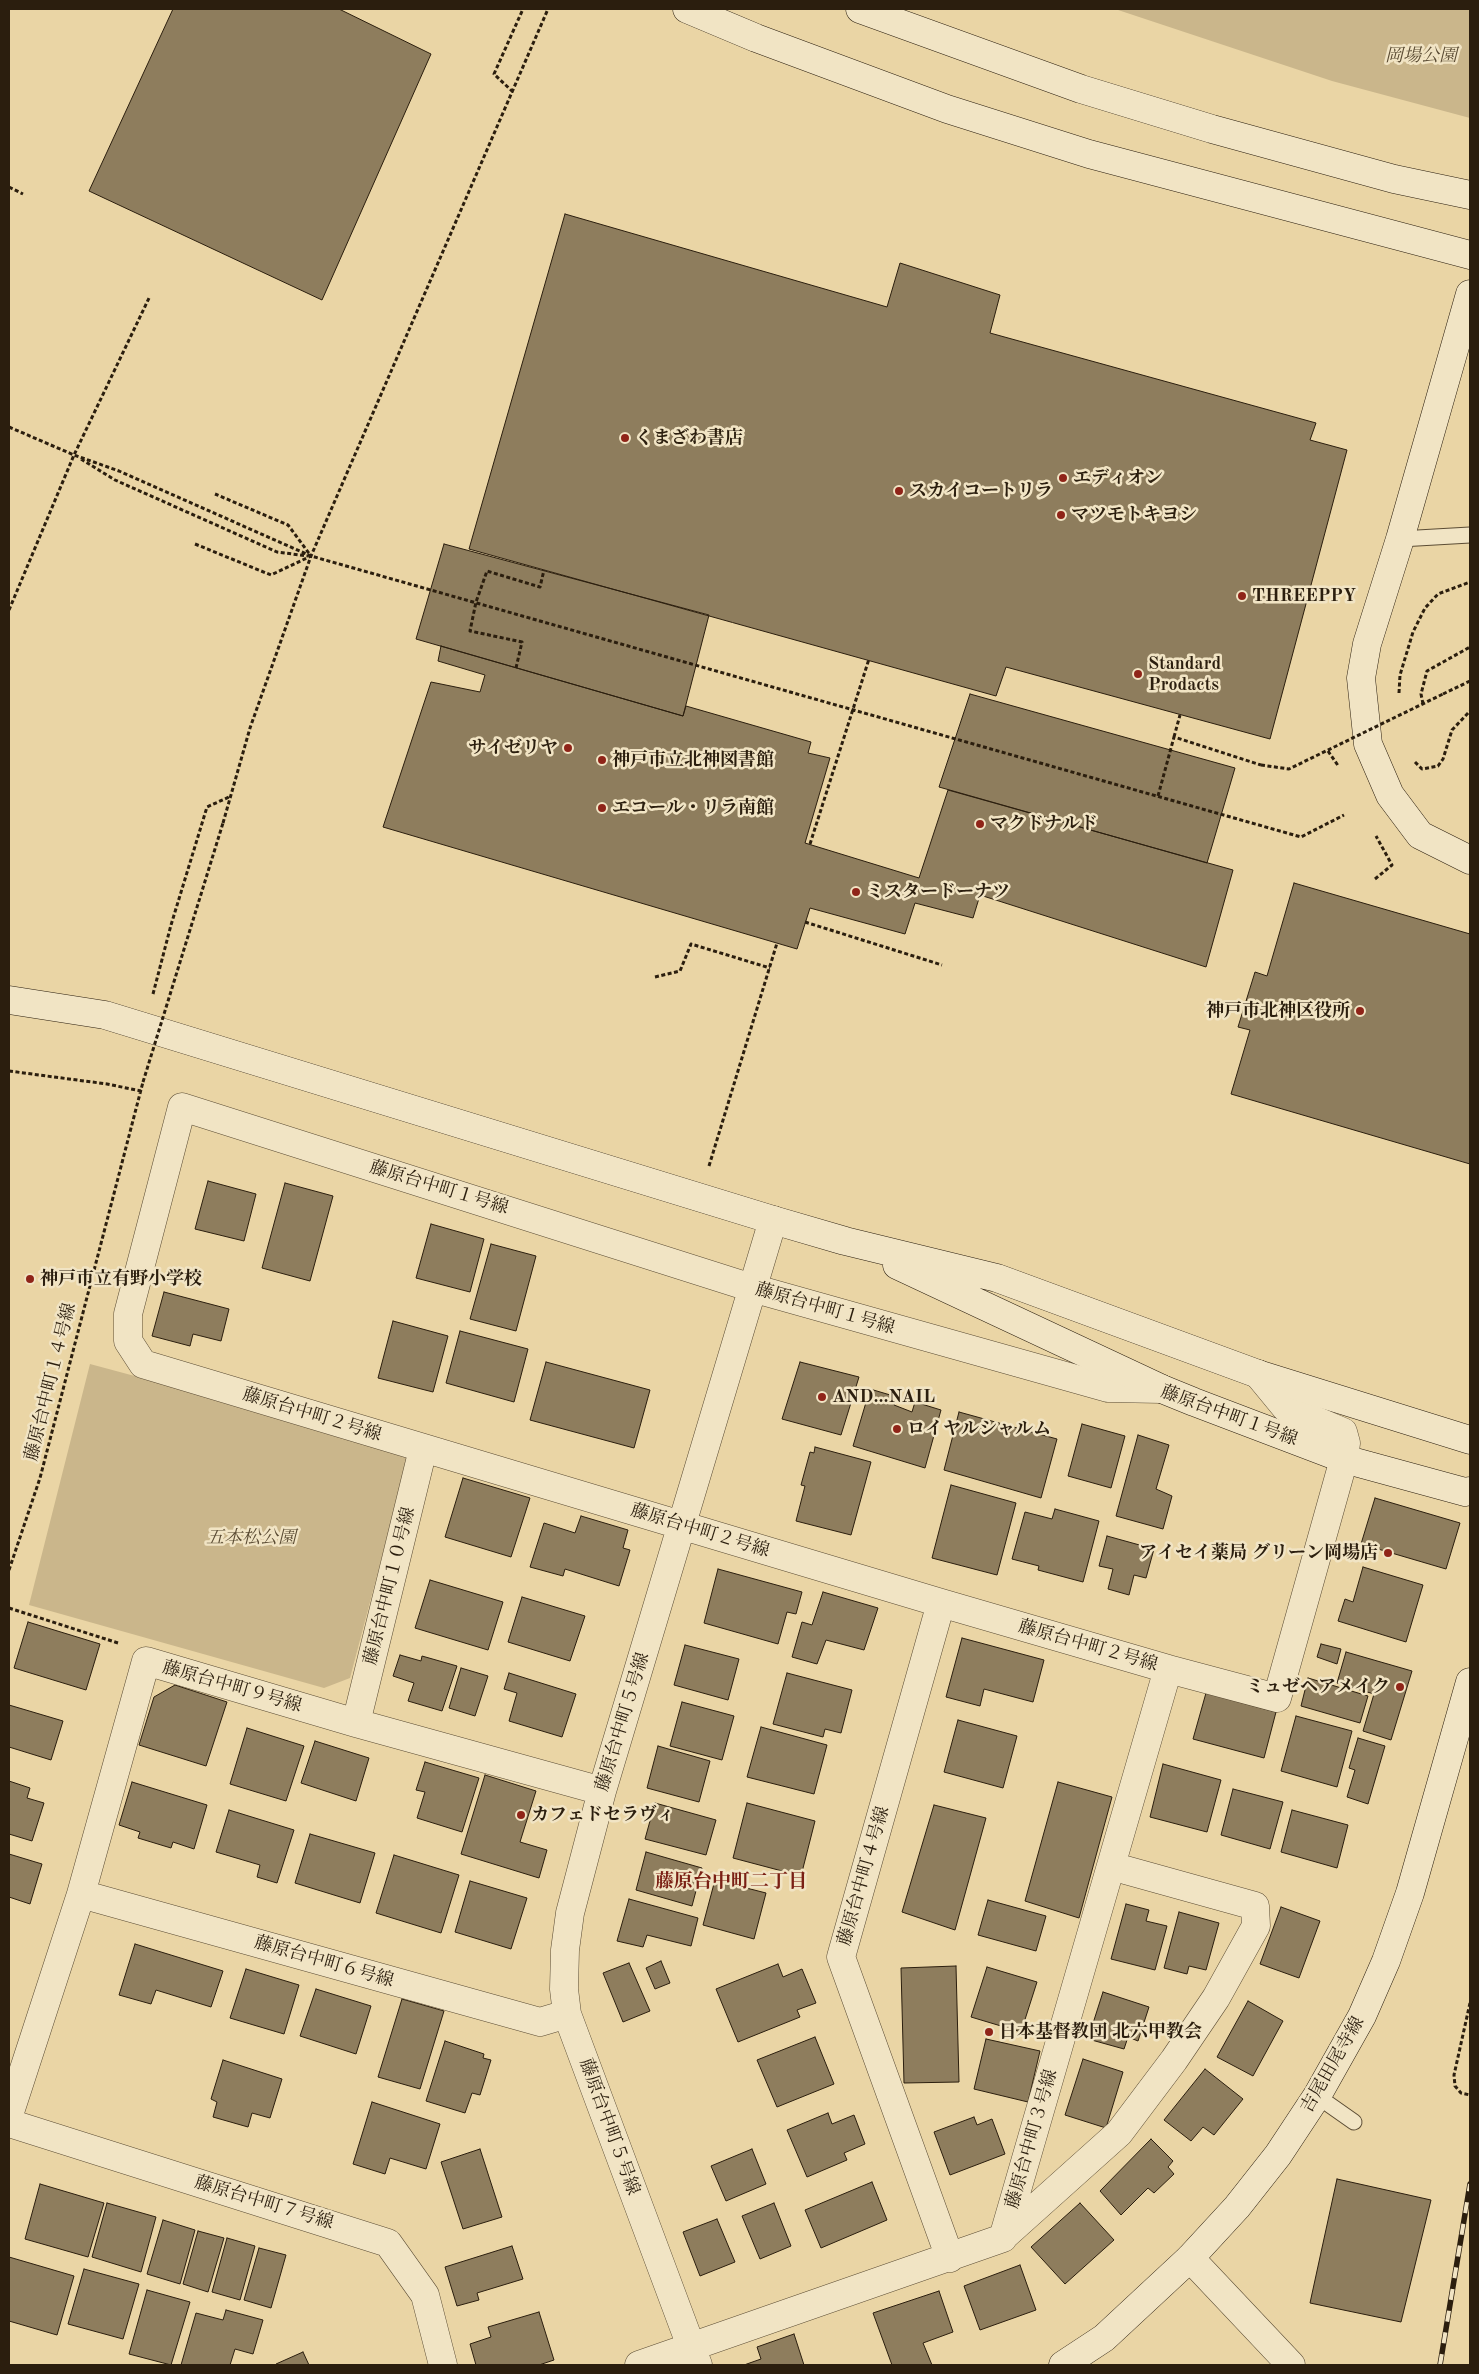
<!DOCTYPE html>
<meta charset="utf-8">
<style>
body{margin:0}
#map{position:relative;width:1479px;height:2374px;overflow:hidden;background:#ead5a5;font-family:"Old Standard TT",serif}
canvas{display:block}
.frame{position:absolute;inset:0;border:10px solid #2b1e0e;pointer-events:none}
</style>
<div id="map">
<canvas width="1479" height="2374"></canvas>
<div class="frame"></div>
</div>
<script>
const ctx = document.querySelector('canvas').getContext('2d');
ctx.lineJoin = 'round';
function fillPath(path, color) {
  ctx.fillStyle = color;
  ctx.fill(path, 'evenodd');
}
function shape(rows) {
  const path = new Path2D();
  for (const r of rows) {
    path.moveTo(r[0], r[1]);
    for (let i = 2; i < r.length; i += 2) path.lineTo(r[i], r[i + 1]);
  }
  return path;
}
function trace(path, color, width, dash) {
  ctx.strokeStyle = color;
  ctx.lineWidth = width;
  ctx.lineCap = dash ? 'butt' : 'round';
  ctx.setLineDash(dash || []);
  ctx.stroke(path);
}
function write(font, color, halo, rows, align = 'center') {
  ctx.font = font + ' "Old Standard TT","Noto Serif JP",serif';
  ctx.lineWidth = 5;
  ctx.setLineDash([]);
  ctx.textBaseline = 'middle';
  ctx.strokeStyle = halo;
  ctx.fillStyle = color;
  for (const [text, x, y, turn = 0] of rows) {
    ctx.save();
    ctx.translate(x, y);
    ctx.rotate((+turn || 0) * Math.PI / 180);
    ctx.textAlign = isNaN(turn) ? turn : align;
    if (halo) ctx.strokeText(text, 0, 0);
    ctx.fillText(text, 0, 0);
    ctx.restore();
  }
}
fillPath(shape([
 [1115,9,1470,9,1470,118,1332,81],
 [90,1364,410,1450,350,1678,324,1688,29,1605]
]), '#cab68b');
const building = shape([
 [173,9,339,9,431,54,322,300,89,191,173,9],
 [565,214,887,307,900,263,1000,295,990,333,1316,423,1310,440,1347,450,1270,739,1006,667,996,696,469,549,565,214],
 [444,544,709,615,683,716,416,639,444,544],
 [441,646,683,716,686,706,811,742,808,753,830,758,805,843,919,878,948,790,1233,870,1206,967,980,895,973,918,915,903,905,934,810,908,797,949,383,827,431,682,480,692,485,675,438,661,441,646],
 [970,694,1235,768,1207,863,939,787,970,694],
 [1294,883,1470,934,1470,1164,1231,1094,1250,1030,1238,1027,1255,972,1267,976,1294,883],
 [208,1181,256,1194,244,1241,195,1229,208,1181],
 [285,1183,333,1196,310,1281,262,1268,285,1183],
 [431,1224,484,1239,470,1292,416,1278,431,1224],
 [491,1244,536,1256,516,1331,470,1319,491,1244],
 [164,1292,229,1309,221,1341,193,1334,190,1346,152,1336,164,1292],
 [393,1321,448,1336,433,1392,378,1378,393,1321],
 [460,1331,528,1349,514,1402,446,1383,460,1331],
 [546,1362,650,1390,634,1448,530,1420,546,1362],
 [800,1362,859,1377,841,1435,782,1419,800,1362],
 [870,1389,897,1397,894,1405,912,1412,915,1402,941,1410,925,1468,853,1446,870,1389],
 [959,1412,1057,1439,1041,1498,944,1470,959,1412],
 [1082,1424,1125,1436,1111,1488,1068,1476,1082,1424],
 [1138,1435,1169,1445,1156,1489,1172,1496,1163,1529,1116,1516,1138,1435],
 [815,1447,871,1462,851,1535,796,1521,805,1486,801,1485,810,1452,814,1453,815,1447],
 [463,1478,530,1498,511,1557,445,1537,463,1478],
 [951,1485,1016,1503,997,1575,932,1558,951,1485],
 [1375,1498,1460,1523,1446,1569,1361,1544,1375,1498],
 [1055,1509,1099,1521,1083,1582,1038,1570,1039,1566,1012,1559,1025,1512,1052,1519,1055,1509],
 [581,1516,628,1530,623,1548,630,1550,619,1586,565,1569,563,1576,530,1567,544,1523,575,1533,581,1516],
 [1107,1536,1154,1549,1146,1578,1134,1575,1129,1595,1108,1589,1113,1569,1099,1566,1107,1536],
 [1363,1567,1423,1585,1406,1642,1338,1621,1345,1599,1353,1602,1363,1567],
 [718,1569,802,1592,796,1614,787,1612,778,1644,704,1623,718,1569],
 [430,1580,503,1602,488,1650,415,1628,430,1580],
 [823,1592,878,1608,864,1650,826,1640,817,1664,792,1657,802,1622,812,1625,823,1592],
 [522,1597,585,1616,570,1661,508,1642,522,1597],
 [28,1622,100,1644,86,1690,14,1668,28,1622],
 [962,1638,1044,1660,1033,1702,984,1689,980,1706,946,1697,962,1638],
 [1321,1644,1341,1649,1337,1664,1317,1657,1321,1644],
 [685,1645,739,1659,728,1700,674,1685,685,1645],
 [1346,1652,1412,1671,1391,1740,1363,1731,1374,1694,1337,1683,1346,1652],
 [400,1655,421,1661,422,1656,457,1666,442,1711,408,1701,414,1683,393,1676,400,1655],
 [461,1668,488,1676,475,1716,449,1708,461,1668],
 [509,1673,576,1694,562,1737,509,1721,517,1693,504,1689,509,1673],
 [787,1673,852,1690,841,1733,825,1729,823,1737,773,1724,787,1673],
 [1308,1678,1368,1696,1360,1723,1301,1706,1308,1678],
 [175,1685,227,1702,206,1766,139,1745,154,1697,175,1685],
 [1206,1693,1276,1712,1264,1758,1193,1739,1206,1693],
 [682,1702,734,1716,722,1760,670,1746,682,1702],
 [9,1705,63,1721,51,1760,9,1747,9,1705],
 [1296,1716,1352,1731,1337,1787,1281,1771,1296,1716],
 [958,1720,1017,1736,1003,1788,944,1772,958,1720],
 [761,1727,827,1745,814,1794,747,1777,761,1727],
 [247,1728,304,1746,286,1801,230,1784,247,1728],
 [1358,1738,1385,1746,1368,1804,1347,1797,1355,1770,1349,1768,1358,1738],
 [315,1741,369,1758,356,1801,301,1783,315,1741],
 [658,1746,710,1761,699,1802,647,1788,658,1746],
 [425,1762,479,1778,462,1832,417,1818,425,1792,416,1790,425,1762],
 [1163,1764,1221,1780,1207,1832,1150,1817,1163,1764],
 [485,1775,536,1791,520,1842,547,1850,539,1878,461,1854,485,1775],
 [9,1781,30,1788,27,1798,44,1803,32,1841,9,1834,9,1781],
 [132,1782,207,1805,194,1849,173,1842,171,1848,138,1838,140,1832,119,1825,132,1782],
 [1058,1782,1112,1797,1079,1918,1025,1901,1058,1782],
 [1233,1789,1283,1802,1270,1849,1221,1835,1233,1789],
 [655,1803,716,1820,706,1855,645,1839,655,1803],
 [747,1803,815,1821,801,1876,733,1858,747,1803],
 [934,1805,986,1818,955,1930,902,1912,934,1805],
 [229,1810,294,1830,277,1883,257,1877,260,1865,216,1852,229,1810],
 [1292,1810,1348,1825,1337,1868,1281,1852,1292,1810],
 [310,1834,375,1853,360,1903,295,1883,310,1834],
 [646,1852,702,1868,692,1906,636,1890,646,1852],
 [9,1854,42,1864,30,1904,9,1897,9,1854],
 [394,1855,459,1875,441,1933,376,1913,394,1855],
 [715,1880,766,1893,754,1939,703,1925,715,1880],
 [470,1881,527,1898,511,1949,455,1932,470,1881],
 [629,1899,698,1918,691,1946,647,1935,643,1947,617,1941,629,1899],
 [988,1900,1046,1916,1036,1951,978,1935,988,1900],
 [1126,1904,1149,1910,1146,1921,1167,1926,1155,1970,1111,1959,1126,1904],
 [1281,1907,1320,1921,1299,1978,1260,1964,1281,1907],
 [1179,1912,1219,1923,1206,1970,1189,1966,1187,1974,1164,1968,1179,1912],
 [135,1944,223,1971,211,2007,156,1990,151,2004,119,1995,135,1944],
 [661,1961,670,1983,655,1989,646,1968,661,1961],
 [629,1963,650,2011,623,2022,603,1973,629,1963],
 [778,1964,783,1977,802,1969,816,2003,797,2010,800,2017,738,2042,716,1989,778,1964],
 [956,1966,959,2082,904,2083,901,1968,956,1966],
 [987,1967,1037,1982,1021,2032,971,2017,987,1967],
 [246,1969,299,1985,284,2034,230,2018,246,1969],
 [316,1989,371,2006,356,2054,300,2036,316,1989],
 [1103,1992,1149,2007,1138,2041,1128,2037,1124,2049,1088,2039,1103,1992],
 [402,1999,444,2011,420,2089,378,2077,402,1999],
 [1248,2001,1283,2021,1253,2076,1217,2057,1248,2001],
 [815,2037,834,2084,777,2107,757,2060,815,2037],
 [986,2039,1040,2051,1028,2102,974,2089,986,2039],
 [445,2041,484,2054,483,2058,491,2060,480,2095,472,2093,465,2113,426,2101,445,2041],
 [1083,2059,1123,2072,1106,2128,1065,2115,1083,2059],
 [223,2060,282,2079,270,2118,252,2113,248,2127,213,2117,217,2102,211,2099,223,2060],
 [1205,2069,1243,2099,1214,2135,1203,2127,1191,2141,1164,2120,1205,2069],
 [372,2102,440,2124,426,2169,390,2158,385,2174,353,2164,372,2102],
 [828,2113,832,2124,854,2115,865,2144,844,2153,847,2160,807,2177,787,2130,828,2113],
 [974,2117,977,2125,992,2119,1005,2154,950,2175,934,2132,974,2117],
 [1151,2139,1173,2161,1168,2167,1174,2174,1154,2193,1148,2188,1121,2215,1100,2191,1151,2139],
 [480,2149,502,2217,463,2229,441,2162,480,2149],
 [752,2149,766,2184,726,2201,711,2166,752,2149],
 [1337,2179,1431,2200,1401,2322,1310,2303,1337,2179],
 [872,2182,887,2220,821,2248,805,2210,872,2182],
 [40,2184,104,2203,88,2257,25,2239,40,2184],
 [107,2203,156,2217,141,2272,92,2257,107,2203],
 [774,2203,791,2246,760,2259,742,2216,774,2203],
 [1080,2203,1114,2240,1065,2284,1031,2247,1080,2203],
 [717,2219,735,2262,700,2276,683,2232,717,2219],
 [163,2220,195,2230,180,2284,147,2274,163,2220],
 [198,2231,224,2238,208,2292,183,2284,198,2231],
 [227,2238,255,2246,240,2300,212,2292,227,2238],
 [512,2246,523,2279,477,2293,479,2300,457,2306,445,2267,512,2246],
 [259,2248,286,2255,271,2308,244,2300,259,2248],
 [9,2257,74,2276,57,2335,9,2321,9,2257],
 [1020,2265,1036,2310,980,2330,964,2286,1020,2265],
 [84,2269,139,2284,123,2339,68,2324,84,2269],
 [147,2290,190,2302,171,2365,129,2354,147,2290],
 [939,2291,953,2332,923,2343,932,2365,892,2365,873,2313,939,2291],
 [226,2310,263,2320,253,2354,235,2349,230,2365,181,2365,196,2313,223,2320,226,2310],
 [539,2312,554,2360,539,2365,476,2365,470,2344,491,2337,488,2327,539,2312],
 [794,2334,804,2365,744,2365,761,2359,757,2347,794,2334],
 [303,2352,309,2365,277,2365,276,2364,303,2352]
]);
fillPath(building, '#8e7d5d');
trace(building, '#2b1e0e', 1);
const lane = shape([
 [1400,539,1470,535],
 [1317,2096,1354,2122]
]);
const street = shape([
 [1162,1389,1108,1388,752,1288,182,1107,128,1314,128,1341,143,1364,941,1603,1168,1669,1277,1698,1344,1459,1346,1443,1343,1432,1286,1408,1258,1374],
 [941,1603,841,1957,950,2258],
 [356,1723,423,1449],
 [81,1894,540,2022,567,2014],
 [9,2115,81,1894,146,1661,356,1723,602,1791],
 [9,2123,388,2243,425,2295,443,2365],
 [1003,2237,1119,2133,1174,2060,1216,1998,1256,1926,1255,1906,1111,1866],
 [1190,2258,1291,2365],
 [639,2365,1003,2238,1168,1669],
 [698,2365,567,2014,564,1989,565,1950,570,1913,602,1791,773,1220]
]);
const secondary = shape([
 [687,9,756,38,947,109,1089,154,1470,255],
 [860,9,1081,89,1212,129,1394,179,1470,195],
 [1470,294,1400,539,1367,644,1361,678,1368,744,1390,795,1420,835,1470,860],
 [9,1000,105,1015,773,1220,845,1241,997,1278,1258,1374,1470,1440],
 [897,1265,1162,1389,1194,1402,1344,1459,1465,1492,1470,1491],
 [1063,2365,1104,2338,1190,2258,1237,2207,1278,2155,1317,2096,1362,2016,1386,1961,1410,1893,1470,1682]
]);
trace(lane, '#5b4c34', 17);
trace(street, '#5b4c34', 29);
trace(secondary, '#2b1e0e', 29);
trace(shape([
 [513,92,494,74,523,9],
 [9,187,23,194],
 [9,427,74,455,119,471,311,556,1301,837,1344,815],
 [81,459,115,480,277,552,308,556],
 [195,544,271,575,311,556,288,525,215,494],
 [9,610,74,455,150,296],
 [516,668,522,642,470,631,476,602,487,571,540,587,544,570],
 [1399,693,1400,675,1413,632,1425,608,1438,594,1470,582],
 [1443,694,1470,681],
 [1423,704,1421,694,1427,671,1470,647],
 [1174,737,1180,715],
 [1328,751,1339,767],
 [1415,762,1422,769,1438,766,1443,759,1452,730,1470,711],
 [1158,796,1174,737,1261,765],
 [223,823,250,728,311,556,548,9],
 [810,844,869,659],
 [1375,879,1392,865,1376,836],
 [805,922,942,965],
 [655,977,680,971,691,944,770,968],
 [153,994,171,925,207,807,229,797],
 [9,1071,107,1084,141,1091],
 [709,1166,777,943],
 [9,1570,40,1478,143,1082],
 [9,1608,118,1643],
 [1470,2003,1454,2075,1455,2086,1461,2093,1470,2095]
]), '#2b1e0e', 3, [4, 2.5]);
trace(lane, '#f1e4c4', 15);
trace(street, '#f1e4c4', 28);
trace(secondary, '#f1e4c4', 28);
const rail = shape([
 [1440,2365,1470,2184]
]);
trace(rail, '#2b1e0e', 5.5);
trace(rail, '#f1e4c4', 4, [11]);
trace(shape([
 [1261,765,1289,769,1443,694],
 [143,1082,223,823]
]), '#2b1e0e', 3, [4, 2.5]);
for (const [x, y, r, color] of [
 [625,438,5,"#8f2418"],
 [1063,478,5,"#8f2418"],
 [899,491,5,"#8f2418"],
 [1061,515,5,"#8f2418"],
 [1242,596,5,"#8f2418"],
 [1138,674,5,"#8f2418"],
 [568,748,5,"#8f2418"],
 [602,760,5,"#8f2418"],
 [602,808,5,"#8f2418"],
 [980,824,5,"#8f2418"],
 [856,892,5,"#8f2418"],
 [1360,1011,5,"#8f2418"],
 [30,1279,5,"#8f2418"],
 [822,1397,5,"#8f2418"],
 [897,1429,5,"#8f2418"],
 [1388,1553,5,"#8f2418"],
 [1400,1687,5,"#8f2418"],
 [521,1815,5,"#8f2418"],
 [989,2032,5,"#8f2418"]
]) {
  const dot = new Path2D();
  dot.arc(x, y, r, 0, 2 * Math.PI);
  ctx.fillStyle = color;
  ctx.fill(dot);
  trace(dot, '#f1e4c4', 2);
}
write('italic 18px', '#5b4c34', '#f1e4c4', [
 ["岡場公園",1421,56],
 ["五本松公園",251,1538]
]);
write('bold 18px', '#2b1e0e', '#f1e4c4', [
 ["くまざわ書店",635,438],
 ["エディオン",1073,478],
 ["スカイコートリラ",909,491],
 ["マツモトキヨシ",1071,515],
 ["THREEPPY",1252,596],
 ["Standard",1148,664],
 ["Prodacts",1148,685],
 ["サイゼリヤ",558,748,"right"],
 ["神戸市立北神図書館",612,760],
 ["エコール・リラ南館",612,808],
 ["マクドナルド",990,824],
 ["ミスタードーナツ",866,892],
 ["神戸市北神区役所",1350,1011,"right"],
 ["神戸市立有野小学校",40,1279],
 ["AND...NAIL",832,1397],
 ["ロイヤルシャルム",907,1429],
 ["アイセイ薬局 グリーン岡場店",1378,1553,"right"],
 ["ミュゼヘアメイク",1390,1687,"right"],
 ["カフェドセラヴィ",531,1815],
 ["日本基督教団 北六甲教会",999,2032]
], 'left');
write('18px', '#2b1e0e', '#f1e4c4', [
 ["藤原台中町１号線",439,1188,17],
 ["藤原台中町１号線",825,1309,16],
 ["藤原台中町１４号線",51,1382,-76],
 ["藤原台中町２号線",312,1415,17],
 ["藤原台中町１号線",1229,1416,20],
 ["藤原台中町２号線",700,1531,17],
 ["藤原台中町１０号線",390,1586,-76],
 ["藤原台中町２号線",1088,1646,16],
 ["藤原台中町９号線",232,1687,16],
 ["藤原台中町５号線",623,1722,-73],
 ["藤原台中町４号線",864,1876,-74],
 ["藤原台中町６号線",324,1962,16],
 ["吉尾田尾寺線",1333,2065,-60],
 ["藤原台中町５号線",609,2127,70],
 ["藤原台中町３号線",1032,2139,-74],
 ["藤原台中町７号線",264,2203,17]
]);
write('bold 19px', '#7a1f14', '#f1e4c4', [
 ["藤原台中町二丁目",731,1882]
]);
</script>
